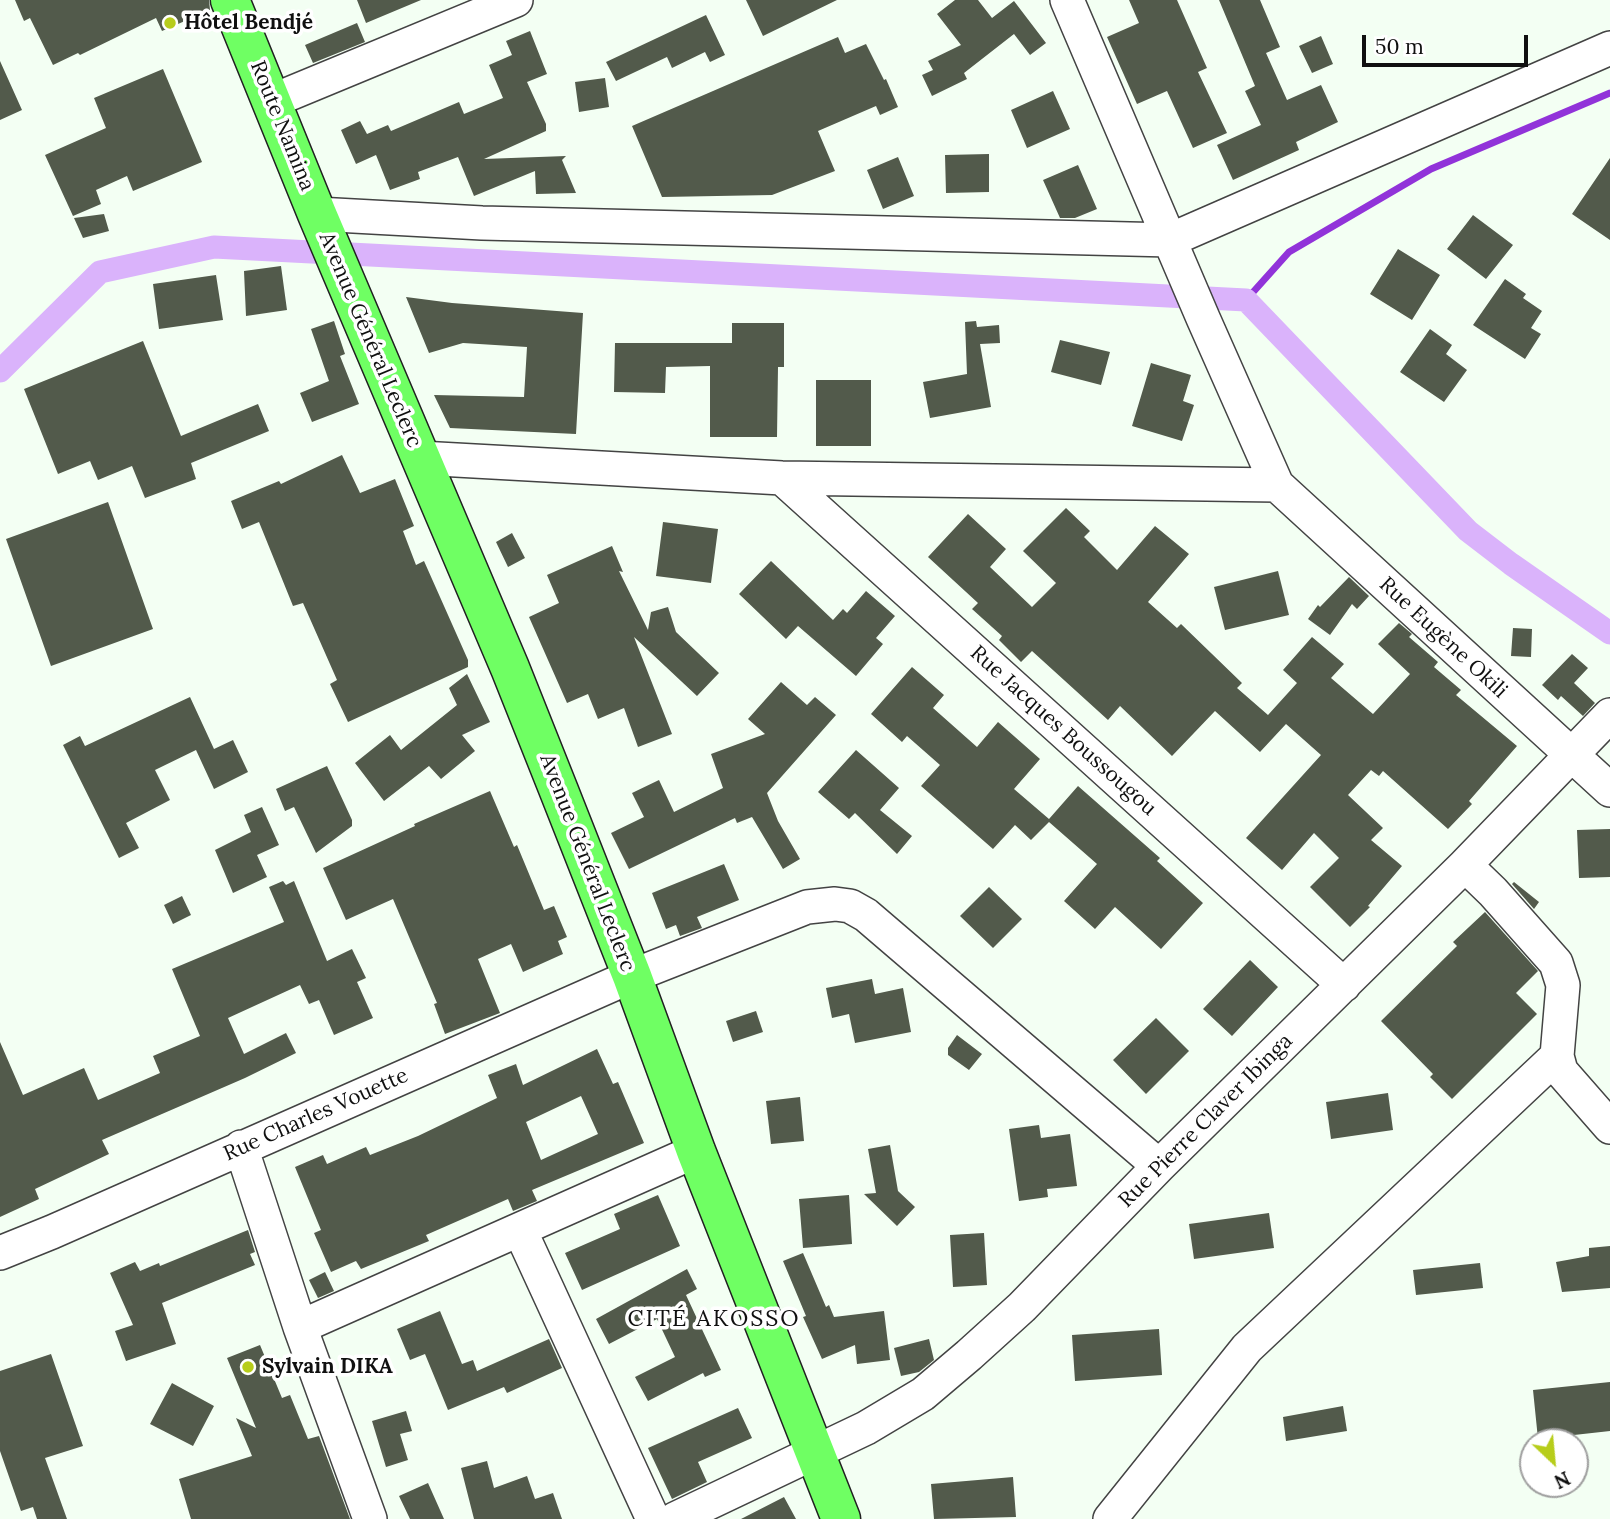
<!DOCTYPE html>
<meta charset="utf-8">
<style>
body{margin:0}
#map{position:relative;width:1610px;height:1519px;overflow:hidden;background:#f3fff3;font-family:Lora,serif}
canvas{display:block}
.north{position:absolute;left:1519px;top:1428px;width:70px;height:70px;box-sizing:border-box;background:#fff;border:2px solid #9f9f9f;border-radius:50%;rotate:154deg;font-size:19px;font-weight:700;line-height:28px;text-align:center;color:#101010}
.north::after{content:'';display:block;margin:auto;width:24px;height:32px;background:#b7cd1b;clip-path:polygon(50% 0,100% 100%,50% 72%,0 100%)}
.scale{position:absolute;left:1362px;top:35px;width:166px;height:32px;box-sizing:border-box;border:4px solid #101010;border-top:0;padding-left:9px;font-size:21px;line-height:24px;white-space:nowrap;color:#101010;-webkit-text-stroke:5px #fff;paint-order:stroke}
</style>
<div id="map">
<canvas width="1610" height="1519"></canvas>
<div class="north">N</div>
<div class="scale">50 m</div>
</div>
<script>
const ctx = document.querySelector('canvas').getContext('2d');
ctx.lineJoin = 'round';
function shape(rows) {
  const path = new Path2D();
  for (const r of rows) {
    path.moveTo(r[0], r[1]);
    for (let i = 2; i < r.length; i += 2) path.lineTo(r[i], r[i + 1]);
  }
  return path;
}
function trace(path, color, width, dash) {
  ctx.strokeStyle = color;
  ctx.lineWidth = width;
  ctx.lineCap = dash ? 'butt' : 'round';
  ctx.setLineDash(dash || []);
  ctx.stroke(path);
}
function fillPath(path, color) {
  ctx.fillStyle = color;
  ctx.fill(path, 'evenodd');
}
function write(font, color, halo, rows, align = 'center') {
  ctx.font = font + ' Lora,serif';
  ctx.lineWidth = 7;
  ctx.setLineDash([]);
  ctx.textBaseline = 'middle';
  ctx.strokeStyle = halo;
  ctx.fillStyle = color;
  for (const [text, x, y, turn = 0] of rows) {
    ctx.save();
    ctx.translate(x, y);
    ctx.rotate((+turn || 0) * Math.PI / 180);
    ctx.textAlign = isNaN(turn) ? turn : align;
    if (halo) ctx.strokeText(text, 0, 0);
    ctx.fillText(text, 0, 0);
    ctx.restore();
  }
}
trace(shape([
 [1246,300,1289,252,1431,169,1610,93]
]), '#9133d9', 7);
trace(shape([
 [0,371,100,272,214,247,1246,300,1468,531,1511,564,1610,633]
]), '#dab3fb', 23);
fillPath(shape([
 [15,0,209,0,210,10,162,31,156,18,80,55,78,53,53,65,30,18,24,21],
 [357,0,421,0,366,23],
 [746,0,837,0,763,36],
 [955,0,978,0,992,18,1014,1,1046,43,1030,55,1014,34,964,73,967,79,932,96,922,75,933,70,928,61,961,45,937,14],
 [1129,0,1177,0,1207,68,1198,72,1227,133,1193,148,1167,91,1137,104,1107,37,1139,23],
 [1219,0,1260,0,1280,47,1266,53,1287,100,1321,85,1338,122,1296,142,1299,150,1233,180,1217,145,1261,125,1245,91,1255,86],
 [706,15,725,55,710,62,705,52,672,68,667,57,616,81,606,62],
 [357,23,365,42,313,63,305,45],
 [530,31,547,74,527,82,546,124,546,131,484,159,566,156,562,160,576,193,536,194,535,171,474,196,458,157,418,172,420,179,390,190,376,155,356,164,341,130,360,121,367,134,388,125,391,131,459,102,464,114,503,98,489,65,512,55,506,41],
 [1321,36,1333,64,1312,73,1299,46],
 [838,37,845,53,866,44,884,80,886,79,898,107,880,115,876,106,818,131,835,171,772,195,662,197,632,126],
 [0,61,22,110,0,120],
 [163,69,202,162,133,191,127,176,96,190,101,204,73,216,45,155,106,128,94,98],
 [605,78,609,107,579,112,575,82],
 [1053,91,1070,129,1027,148,1011,110],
 [989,154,989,192,946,193,945,155],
 [898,157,914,196,883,209,867,170],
 [1610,158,1610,240,1572,214],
 [1078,165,1097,209,1075,218,1060,218,1043,180],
 [104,214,109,231,83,238,74,218],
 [1473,215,1513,245,1486,279,1447,249],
 [1398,249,1440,275,1412,320,1370,294],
 [281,266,287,310,246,316,244,271],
 [216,275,223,320,159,329,153,284],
 [1505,279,1526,294,1523,298,1542,311,1531,328,1541,334,1525,359,1473,325],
 [406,297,452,303,583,313,576,434,450,428,434,395,524,397,527,347,463,343,429,353],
 [334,321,345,354,340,356,359,404,312,422,300,393,329,381,311,329],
 [976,321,977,327,999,325,1000,343,980,344,991,407,930,418,923,382,967,374,965,322],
 [732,323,784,323,784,367,778,367,777,437,710,437,710,366,666,367,665,393,614,392,615,343,732,343],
 [1430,329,1452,345,1446,354,1467,370,1444,402,1400,372],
 [1060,340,1110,352,1101,385,1051,372],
 [143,341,181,436,258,404,269,431,191,463,196,479,145,498,132,466,98,480,90,461,58,474,24,389],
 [1151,363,1191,375,1183,401,1194,405,1182,441,1132,426],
 [816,380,871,380,871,446,816,446],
 [342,455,360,493,395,479,414,526,403,531,416,565,424,561,468,660,468,667,348,722,330,684,337,680,303,603,293,606,259,522,242,529,231,501,279,481,281,484],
 [108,502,153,629,51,666,6,539],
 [1066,508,1090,531,1084,537,1117,570,1155,526,1189,554,1148,602,1177,628,1181,624,1242,683,1237,688,1268,715,1297,683,1283,670,1312,637,1344,664,1331,678,1373,714,1410,674,1378,644,1399,623,1412,634,1409,637,1438,662,1434,667,1461,690,1456,695,1517,746,1469,801,1472,804,1448,829,1383,771,1379,776,1371,770,1348,795,1383,828,1371,840,1402,866,1368,906,1370,907,1350,927,1310,887,1339,858,1314,833,1282,870,1246,838,1321,755,1286,724,1260,752,1215,711,1172,756,1120,706,1108,720,1032,651,1021,662,999,640,1002,636,972,609,978,603,928,557,968,514,1006,549,990,567,1032,607,1056,583,1023,551],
 [663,522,718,529,711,583,656,576],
 [512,533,525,558,508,567,496,542],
 [612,546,623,572,619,571,648,630,651,612,668,607,676,632,719,673,697,696,634,637,672,734,638,747,624,708,598,719,588,694,567,703,529,617,559,603,547,575],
 [771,561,833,620,843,609,847,613,866,591,895,616,876,638,883,644,856,676,798,626,786,639,739,594],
 [1278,571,1289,615,1225,630,1214,587],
 [1349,577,1369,596,1357,609,1352,604,1330,635,1308,619,1318,605,1320,607],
 [1513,628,1532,629,1531,657,1511,656],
 [1572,654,1588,668,1574,683,1595,703,1583,716,1561,696,1558,700,1542,685],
 [912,667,944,695,933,708,977,747,998,722,1040,759,1014,789,1049,819,1078,786,1160,858,1157,861,1203,903,1161,949,1115,907,1095,929,1064,901,1097,864,1049,822,1031,840,1015,825,993,849,921,786,940,765,907,736,902,742,871,714],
 [467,674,490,722,462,735,475,751,441,779,429,766,384,801,355,763,390,735,401,750,457,705,449,688],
 [781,682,807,705,815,697,836,715,767,793,778,821,800,859,783,869,752,817,737,823,735,818,629,869,611,833,644,817,632,793,659,780,674,812,723,788,711,754,765,734,748,719],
 [190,697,214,749,233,740,248,772,214,789,196,750,155,770,170,800,126,823,139,848,119,858,63,745,80,736,85,746],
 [856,750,899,788,880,810,912,836,897,854,855,813,849,819,818,792],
 [327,766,352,820,352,826,316,853,294,807,285,811,276,789],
 [490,791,514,847,517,845,544,910,554,906,567,937,558,941,563,954,523,972,511,944,478,959,500,1013,445,1034,434,1004,437,1003,393,899,346,920,323,868,415,826,414,824],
 [262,807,279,845,257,855,267,877,233,893,215,850,251,832,244,815],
 [1610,829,1610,877,1579,878,1577,830],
 [724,864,739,900,697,917,702,928,680,936,676,925,666,929,652,893],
 [283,881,286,885,294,881,327,961,352,949,366,978,357,982,373,1018,334,1035,319,1000,309,1004,300,985,228,1018,244,1054,286,1033,296,1053,245,1078,102,1140,109,1154,35,1189,39,1199,0,1217,0,1042,23,1095,84,1068,98,1100,160,1073,153,1056,200,1036,172,969,284,922,269,887],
 [1514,882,1539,902,1534,909,1512,884],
 [989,887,1022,919,993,948,960,916],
 [182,896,191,915,173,924,164,905],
 [1485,912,1538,971,1516,993,1537,1014,1452,1099,1430,1077,1433,1074,1381,1021,1457,946,1453,942],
 [1250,960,1278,987,1232,1036,1203,1009],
 [872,979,875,994,903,988,911,1032,855,1043,849,1014,832,1018,826,988],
 [756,1011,763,1032,733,1042,726,1021],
 [1156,1018,1189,1051,1146,1094,1113,1060],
 [957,1035,982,1054,969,1070,948,1055,948,1048],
 [597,1049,613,1084,618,1082,644,1143,532,1190,537,1201,513,1211,508,1199,426,1235,429,1241,361,1269,356,1261,331,1272,314,1233,321,1230,295,1167,323,1155,327,1164,366,1147,370,1155,418,1136,497,1098,488,1075,516,1064,523,1085],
 [581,1096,598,1134,541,1160,526,1122],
 [1388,1093,1393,1130,1331,1139,1326,1102],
 [800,1097,804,1141,771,1144,766,1101],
 [1039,1125,1041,1138,1070,1134,1077,1186,1047,1189,1048,1197,1019,1201,1009,1129],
 [890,1145,898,1191,915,1207,897,1226,864,1194,876,1193,868,1149],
 [658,1195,680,1246,582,1290,565,1253,620,1229,614,1214],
 [849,1195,852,1244,803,1248,799,1199],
 [1269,1213,1274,1248,1194,1259,1189,1224],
 [248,1230,255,1252,250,1254,255,1265,162,1303,176,1344,126,1361,115,1331,133,1325,110,1273,135,1262,140,1271,159,1263,160,1266],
 [984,1233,987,1285,953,1287,950,1235],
 [1610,1246,1610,1288,1562,1292,1556,1262,1589,1256,1589,1248],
 [803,1253,826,1307,829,1305,834,1317,884,1311,890,1360,857,1364,855,1345,822,1359,803,1317,806,1316,783,1261],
 [1480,1263,1483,1288,1416,1295,1413,1270],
 [687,1269,697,1289,686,1295,721,1370,705,1377,703,1373,648,1401,635,1377,675,1357,657,1319,609,1344,596,1319],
 [325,1272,334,1291,318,1298,309,1280],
 [440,1311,462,1364,473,1360,477,1371,549,1339,562,1368,507,1393,504,1387,448,1410,425,1354,410,1360,397,1329],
 [1159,1329,1162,1375,1075,1381,1072,1335],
 [929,1339,934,1360,919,1372,901,1376,894,1348],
 [260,1345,282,1398,290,1395,308,1439,319,1436,350,1519,191,1519,179,1479,252,1456,236,1418,256,1428,227,1358],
 [51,1354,83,1446,45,1458,67,1519,37,1519,33,1507,21,1511,0,1451,0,1371],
 [1610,1382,1610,1431,1538,1439,1533,1390],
 [172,1383,214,1406,193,1446,150,1424],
 [1343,1406,1347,1431,1286,1441,1283,1417],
 [738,1408,752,1438,698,1462,707,1482,672,1499,648,1448],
 [406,1411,412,1431,400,1434,408,1460,386,1467,372,1421],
 [487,1461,494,1488,527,1476,535,1499,553,1493,562,1519,474,1519,461,1468],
 [1013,1477,1016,1517,934,1519,931,1484],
 [428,1483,444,1519,410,1519,399,1496],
 [784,1497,796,1519,741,1519]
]), '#525a4b');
const minor = shape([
 [1067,0,1203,318,1277,485,1610,790],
 [272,101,516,0],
 [317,214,482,223,1170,240,1610,48],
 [420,458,782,478,1277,485],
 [782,478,1344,985],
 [1465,865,1493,892,1556,963,1563,985,1557,1056,1561,1071,1610,1127],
 [241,1147,300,1327,370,1519],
 [520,1230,653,1519],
 [0,1253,52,1232,632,976,807,907,835,904,850,906,866,915,1159,1166],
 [300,1327,696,1151],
 [675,1519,866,1428,923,1394,969,1355,1022,1307,1159,1166,1465,865,1610,715],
 [1110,1519,1247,1348,1557,1056]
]);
const major = shape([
 [230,0,317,214,510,668,559,791,632,976,696,1151,841,1519]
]);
trace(minor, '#434343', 36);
trace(major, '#212121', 41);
trace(minor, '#fff', 33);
trace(major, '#6fff63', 38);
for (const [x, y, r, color] of [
 [170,23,7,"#b7cd1b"],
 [248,1367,7,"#b7cd1b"]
]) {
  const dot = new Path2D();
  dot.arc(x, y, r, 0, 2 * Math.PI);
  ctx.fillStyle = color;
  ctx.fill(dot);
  trace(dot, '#fff', 2.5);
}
write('bold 21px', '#101010', '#fff', [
 ["Hôtel Bendjé",184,23],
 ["Sylvain DIKA",262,1367]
], 'left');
write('21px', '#101010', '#fff', [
 ["Route Namina",282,126,68],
 ["Avenue Général Leclerc",370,340,67],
 ["Rue Eugène Okili",1443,638,43],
 ["Rue Jacques Boussougou",1063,731,42],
 ["Avenue Général Leclerc",587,863,69],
 ["Rue Charles Vouette",316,1115,-24],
 ["Rue Pierre Claver Ibinga",1206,1121,-45]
]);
ctx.letterSpacing = '2px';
write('23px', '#101010', '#fff', [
 ["CITÉ AKOSSO",714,1319]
]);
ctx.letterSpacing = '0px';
</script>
